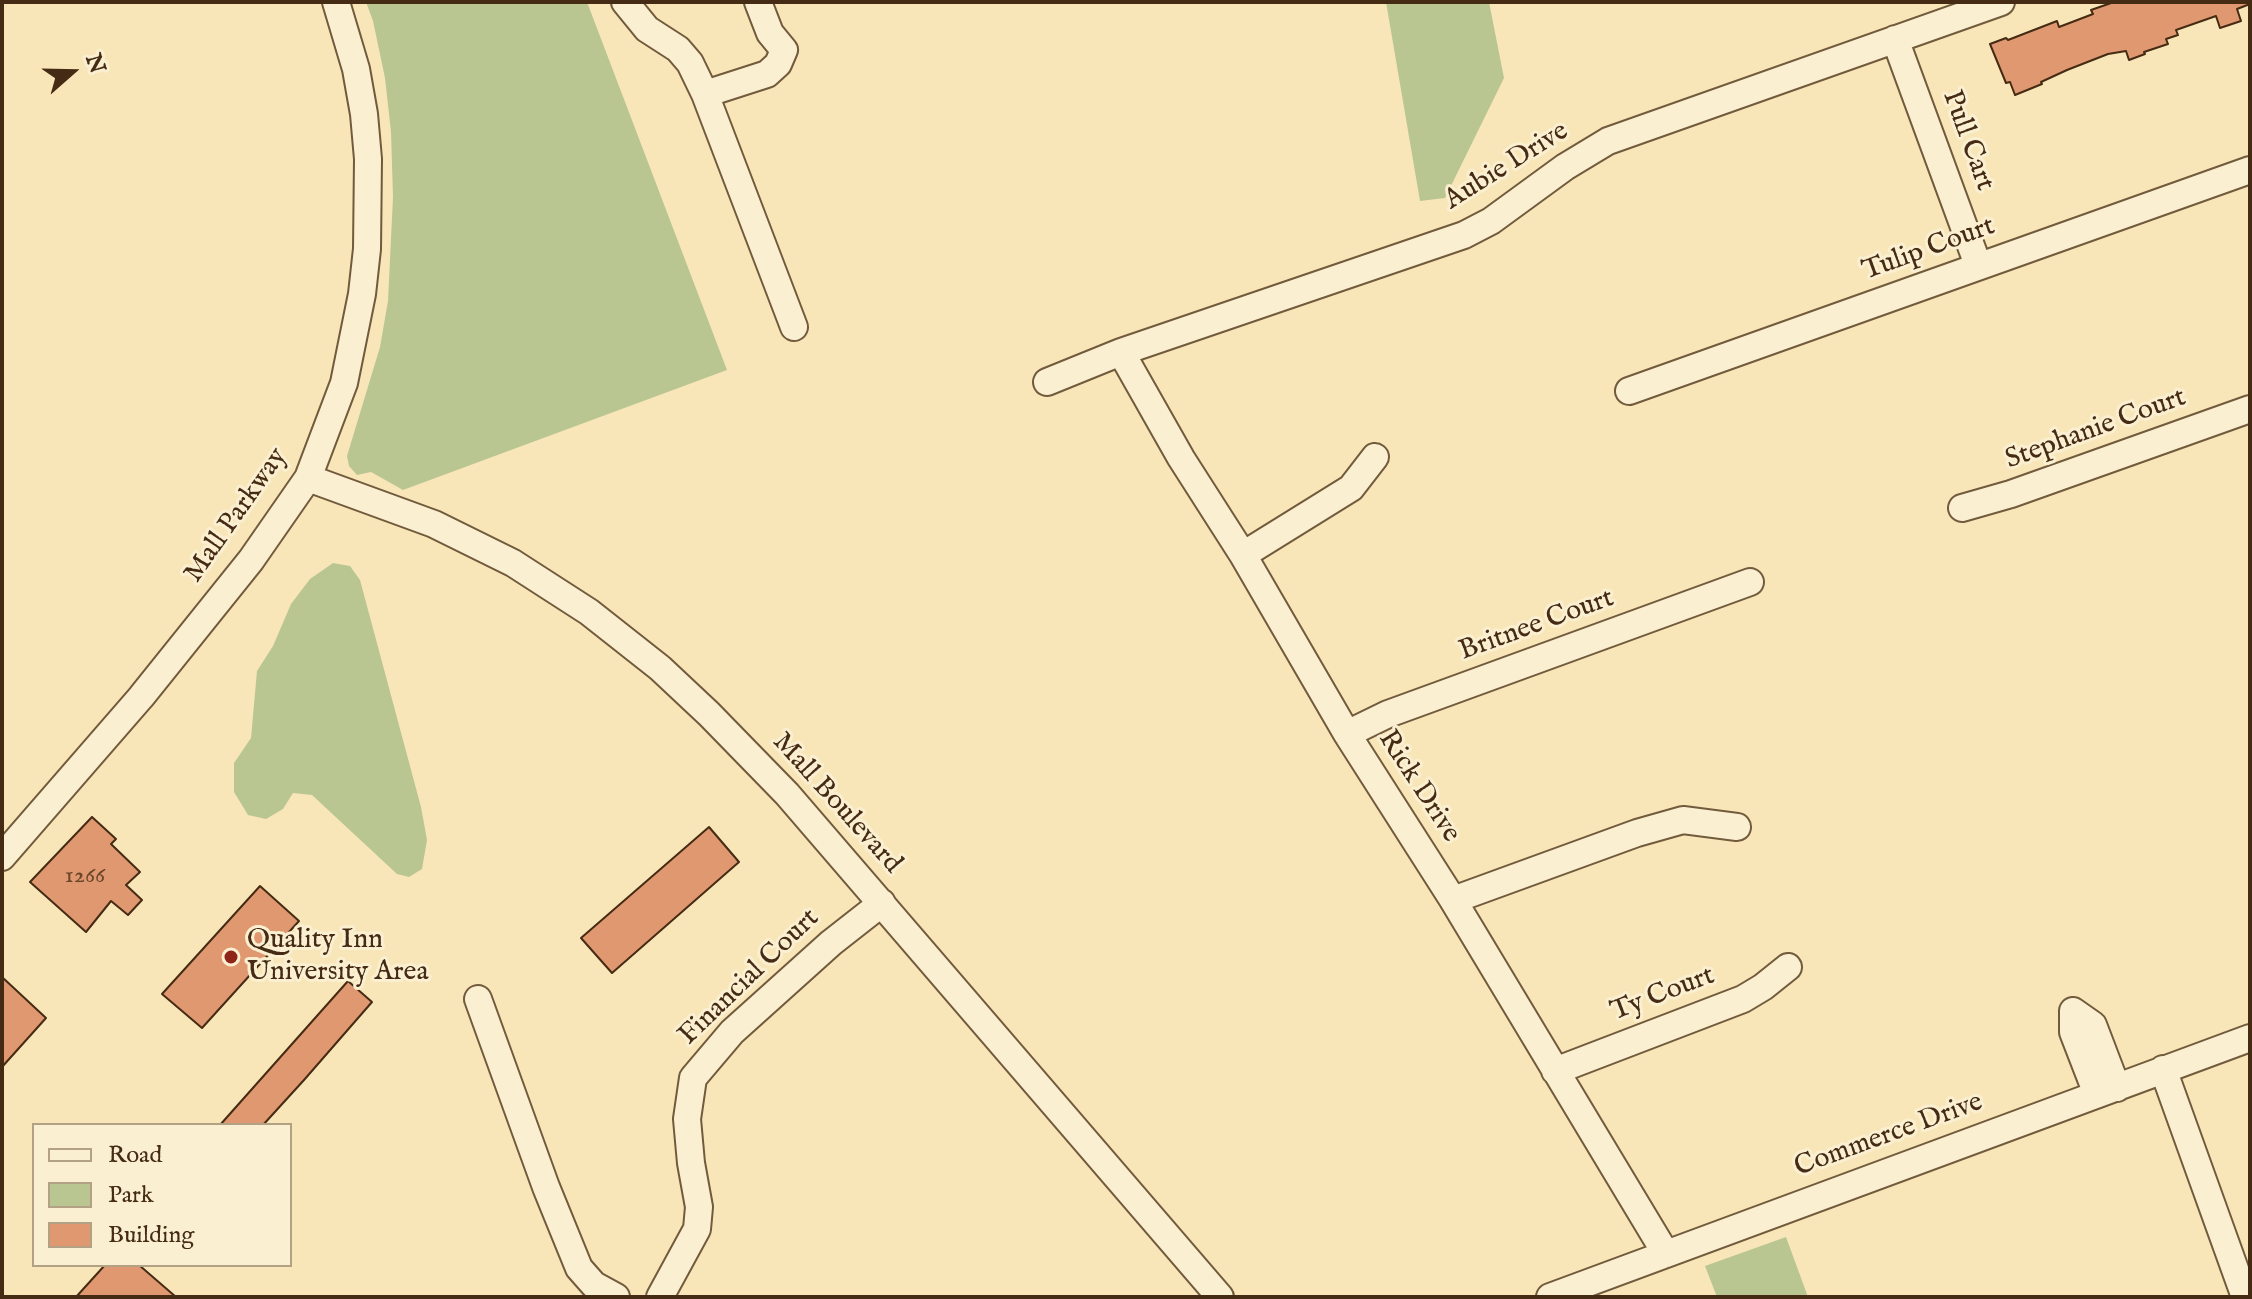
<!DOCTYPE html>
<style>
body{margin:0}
#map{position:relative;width:2252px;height:1299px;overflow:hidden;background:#f8e6b8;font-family:"IM FELL English",serif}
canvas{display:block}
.frame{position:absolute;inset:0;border:4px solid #452b13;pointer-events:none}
.legend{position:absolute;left:32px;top:1123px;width:260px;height:144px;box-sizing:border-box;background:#faefd1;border:2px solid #b2a185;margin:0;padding:10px 14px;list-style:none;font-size:24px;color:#452b13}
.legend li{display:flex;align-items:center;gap:16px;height:40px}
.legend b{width:40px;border:2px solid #b2a185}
.north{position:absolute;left:32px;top:32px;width:80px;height:80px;-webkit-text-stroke:6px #faefd1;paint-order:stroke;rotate:70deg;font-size:22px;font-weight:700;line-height:32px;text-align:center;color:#452b13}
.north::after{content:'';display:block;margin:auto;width:28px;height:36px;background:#452b13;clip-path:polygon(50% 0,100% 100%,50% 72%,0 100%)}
</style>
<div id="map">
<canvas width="2252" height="1299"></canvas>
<div class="frame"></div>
<ul class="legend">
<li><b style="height:10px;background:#faefd1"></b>Road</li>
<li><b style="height:22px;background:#bac691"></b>Park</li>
<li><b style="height:22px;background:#e09871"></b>Building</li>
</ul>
<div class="north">N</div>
</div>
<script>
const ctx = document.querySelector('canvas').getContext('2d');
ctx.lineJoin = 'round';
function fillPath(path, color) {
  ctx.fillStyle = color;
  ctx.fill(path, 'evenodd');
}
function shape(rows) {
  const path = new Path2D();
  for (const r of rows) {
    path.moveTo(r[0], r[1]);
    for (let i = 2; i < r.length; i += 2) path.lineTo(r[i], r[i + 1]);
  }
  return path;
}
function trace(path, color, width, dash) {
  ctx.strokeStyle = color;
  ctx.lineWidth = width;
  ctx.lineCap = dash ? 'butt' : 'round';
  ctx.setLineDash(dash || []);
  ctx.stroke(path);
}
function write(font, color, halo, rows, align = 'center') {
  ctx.font = font + ' "IM FELL English",serif';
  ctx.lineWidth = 6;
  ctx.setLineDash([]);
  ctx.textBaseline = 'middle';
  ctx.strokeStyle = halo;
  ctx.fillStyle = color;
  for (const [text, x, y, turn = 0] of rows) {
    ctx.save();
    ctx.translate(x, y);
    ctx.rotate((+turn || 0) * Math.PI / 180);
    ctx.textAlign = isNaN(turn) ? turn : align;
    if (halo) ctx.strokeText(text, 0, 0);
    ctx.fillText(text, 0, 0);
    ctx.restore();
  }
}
fillPath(shape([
 [366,2,587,2,727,370,403,490,371,472,357,475,349,466,347,456,380,347,388,301,393,197,391,132,385,78,373,21],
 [1386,2,1489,2,1504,78,1445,198,1420,201],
 [333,563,350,566,360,580,421,807,427,840,422,869,409,877,397,874,312,795,293,793,283,809,266,819,248,815,234,792,234,763,251,738,257,671,273,646,291,604,310,579],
 [1786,1237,1808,1297,1717,1297,1705,1266]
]), '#bac691');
const building = shape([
 [2114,2,2249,2,2250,4,2237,9,2241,21,2220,28,2216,16,2176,30,2178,35,2166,39,2168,44,2144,52,2145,54,2129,60,2126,51,2108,54,2067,70,2041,82,2042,84,2015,95,2010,82,2006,83,1990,44,2006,38,2008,40,2057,21,2059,27,2093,14,2091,10,2114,2],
 [92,817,116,839,111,844,140,872,126,885,142,900,128,915,111,901,86,932,30,882,92,817],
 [709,827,739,862,612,973,581,938,709,827],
 [260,886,299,921,202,1028,162,994,260,886],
 [2,977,46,1018,2,1067,2,977],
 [348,981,372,1002,304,1080,263,1125,220,1125,348,981],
 [105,1265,139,1265,176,1297,76,1297,105,1265]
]);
fillPath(building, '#e09871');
trace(building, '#452b13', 2);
const minor = shape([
 [625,2,647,29,678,49,690,63,705,94,794,327],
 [1895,39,1978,265],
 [705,94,767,74,778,64,784,50,770,33,758,2],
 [1121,352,1181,458,1243,555,1347,734,1453,900,1666,1254],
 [1047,382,1121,352,1464,235,1491,221,1565,167,1608,141,2001,2],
 [1629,391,2250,170],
 [308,478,434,524,513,563,589,612,660,668,709,714,787,794,1220,1297],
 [1962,508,2011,494,2250,409],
 [1243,555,1351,488,1375,457],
 [1347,734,1388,714,1750,582],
 [2,857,141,697,251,560,308,478,344,383,362,294,367,249,368,159,364,114,356,69,336,2],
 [1453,900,1637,833,1683,820,1737,827],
 [478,999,546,1187,579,1268,594,1285,616,1297],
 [2073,1011,2093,1025,2117,1088],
 [2073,1011,2073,1032,2097,1094],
 [2163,1069,2245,1297],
 [1555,1071,1743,999,1763,987,1788,967],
 [660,1297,697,1229,699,1207,691,1163,687,1119,693,1078,732,1032,831,943,882,903],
 [1550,1297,2250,1038]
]);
trace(minor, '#725a3c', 30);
trace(minor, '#faefd1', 26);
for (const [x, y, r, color] of [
 [231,957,8,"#8f2418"]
]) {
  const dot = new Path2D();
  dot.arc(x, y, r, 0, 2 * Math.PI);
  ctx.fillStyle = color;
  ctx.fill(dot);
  trace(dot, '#faefd1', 3);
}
write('24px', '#6c462a', null, [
 ["1266",85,877]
]);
write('28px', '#452b13', '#faefd1', [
 ["Pull Cart",1967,141,70],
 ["Aubie Drive",1507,167,-32],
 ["Tulip Court",1929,250,-20],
 ["Stephanie Court",2096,430,-20],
 ["Mall Parkway",237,516,-55],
 ["Britnee Court",1537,626,-20],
 ["Rick Drive",1418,787,57],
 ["Mall Boulevard",836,804,48],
 ["Financial Court",750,978,-44],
 ["Ty Court",1663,995,-21],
 ["Commerce Drive",1889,1136,-20]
]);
write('28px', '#452b13', '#faefd1', [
 ["Quality Inn",247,941],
 ["University Area",247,973]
], 'left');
</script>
